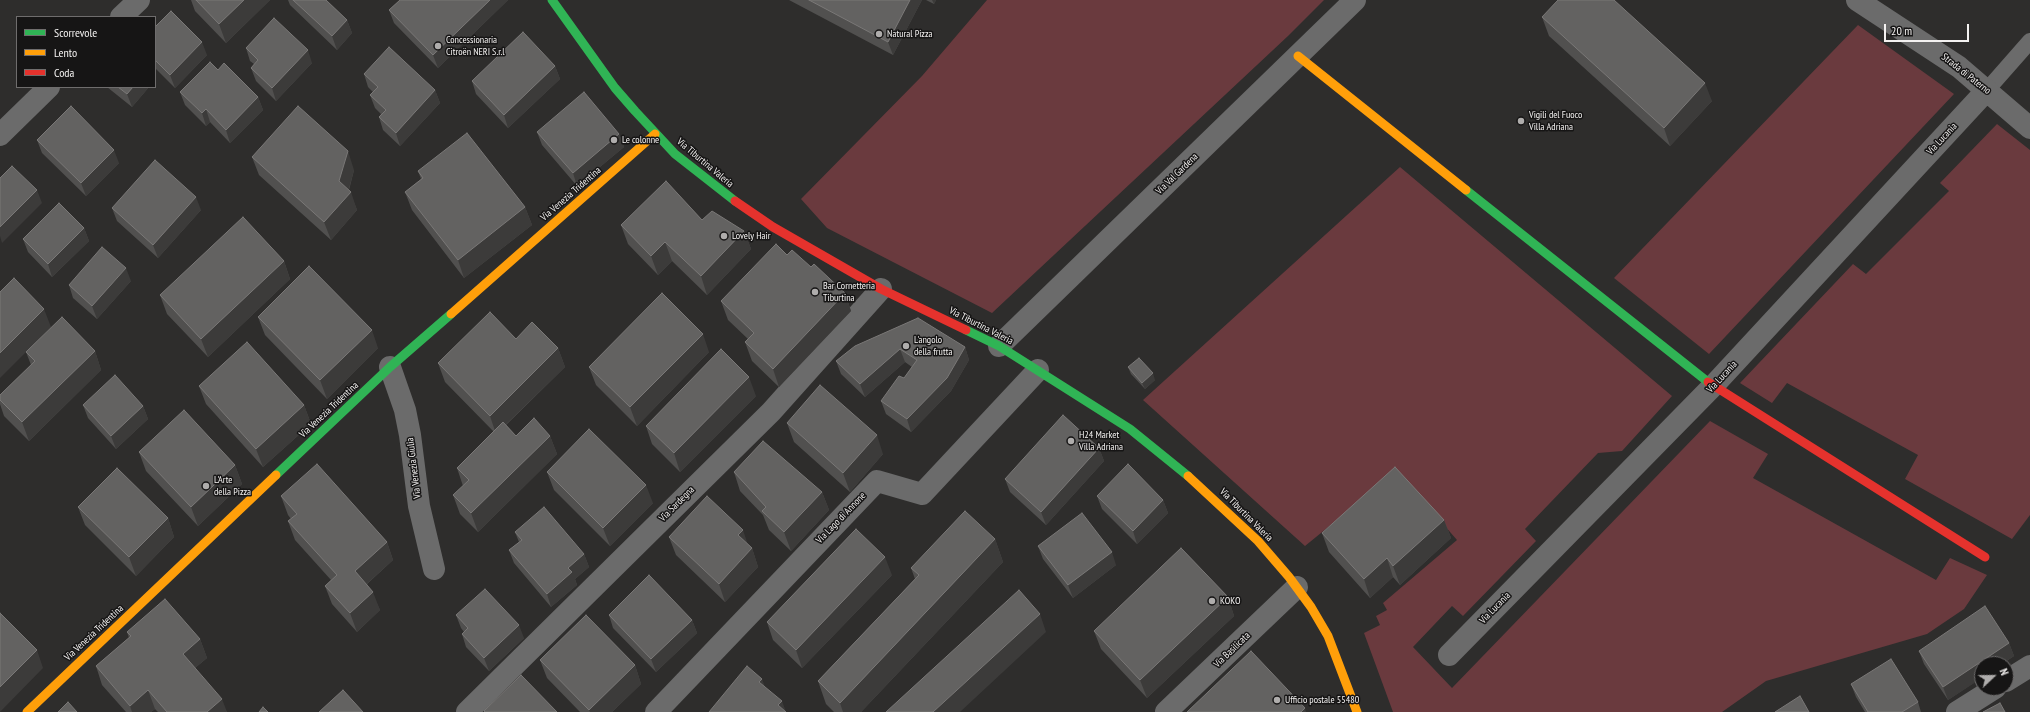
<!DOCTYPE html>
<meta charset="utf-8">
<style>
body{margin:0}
#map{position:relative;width:2030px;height:712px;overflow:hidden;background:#2e2d2c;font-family:"PT Sans Narrow",sans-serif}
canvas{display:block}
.legend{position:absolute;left:16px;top:16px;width:140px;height:72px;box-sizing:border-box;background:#161515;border:1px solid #6f6d6d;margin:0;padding:5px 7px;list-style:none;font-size:12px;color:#f4f2f1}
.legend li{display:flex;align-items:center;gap:8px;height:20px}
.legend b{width:20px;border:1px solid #6f6d6d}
.north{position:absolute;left:1974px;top:656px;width:40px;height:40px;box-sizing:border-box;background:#161515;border:1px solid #6f6d6d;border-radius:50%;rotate:68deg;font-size:11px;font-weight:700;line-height:16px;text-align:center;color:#f4f2f1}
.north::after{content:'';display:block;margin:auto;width:14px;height:18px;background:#afadac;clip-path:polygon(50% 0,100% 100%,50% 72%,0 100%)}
.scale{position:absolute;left:1884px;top:24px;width:85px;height:18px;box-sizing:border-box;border:2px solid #f4f2f1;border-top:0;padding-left:5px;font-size:12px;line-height:14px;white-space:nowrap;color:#f4f2f1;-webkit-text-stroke:3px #161515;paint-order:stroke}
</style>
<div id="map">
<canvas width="2030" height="712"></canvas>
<ul class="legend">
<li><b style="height:5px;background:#30b455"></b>Scorrevole</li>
<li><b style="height:5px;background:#ff9f0a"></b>Lento</li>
<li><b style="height:5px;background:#e5322d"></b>Coda</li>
</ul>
<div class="north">N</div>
<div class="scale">20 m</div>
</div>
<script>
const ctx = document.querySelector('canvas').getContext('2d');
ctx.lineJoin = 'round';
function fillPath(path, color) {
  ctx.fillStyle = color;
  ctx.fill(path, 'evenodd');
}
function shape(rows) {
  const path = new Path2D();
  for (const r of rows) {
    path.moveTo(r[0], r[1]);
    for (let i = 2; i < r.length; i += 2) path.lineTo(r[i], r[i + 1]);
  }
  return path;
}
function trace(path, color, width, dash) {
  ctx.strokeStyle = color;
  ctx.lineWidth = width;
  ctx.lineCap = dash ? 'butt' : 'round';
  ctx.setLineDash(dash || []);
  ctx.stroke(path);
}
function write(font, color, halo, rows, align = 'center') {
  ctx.font = font + ' "PT Sans Narrow",sans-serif';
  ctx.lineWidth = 3;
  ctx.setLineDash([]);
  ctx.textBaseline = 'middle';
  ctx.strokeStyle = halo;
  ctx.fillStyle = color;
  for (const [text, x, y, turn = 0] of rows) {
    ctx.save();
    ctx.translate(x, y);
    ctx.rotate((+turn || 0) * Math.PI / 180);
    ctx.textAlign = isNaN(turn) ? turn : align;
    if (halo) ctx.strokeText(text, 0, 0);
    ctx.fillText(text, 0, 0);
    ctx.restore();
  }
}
fillPath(shape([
 [987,0,1324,0,1288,36,992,313,827,228,801,199,922,76],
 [1858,25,1954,94,1709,354,1614,278],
 [1997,124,2030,150,2030,515,2012,539,1905,479,1918,455,1787,383,1772,403,1740,383,1853,264,1866,274,1949,191,1940,183],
 [1400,167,1672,396,1622,451,1598,453,1525,529,1536,541,1463,616,1452,606,1413,647,1452,688,1710,421,1768,454,1753,478,1936,580,1950,558,1987,575,1964,609,1927,634,1766,681,1722,712,1393,712,1364,633,1380,625,1376,616,1387,610,1383,603,1457,540,1397,471,1305,546,1143,400]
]), '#6a3a3e');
trace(shape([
 [1987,90,2030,41]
]), '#6b6b6b', 16);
trace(shape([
 [1857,0,1959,67,2030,128],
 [121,17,139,0],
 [0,135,49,87],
 [999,346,1355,0],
 [390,367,405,410,410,435,419,506,434,569],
 [1449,655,1713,386,1987,90],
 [2006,681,2030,666],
 [467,712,771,412,881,289],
 [656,712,877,481,922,494,1038,370],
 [1166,712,1297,587],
 [1957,712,1995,688]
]), '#6b6b6b', 22);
trace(shape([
 [552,0,615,88,635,111,675,154,735,201],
 [1466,190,1708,382],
 [966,330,999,346,1130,429,1188,476],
 [276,475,390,367,451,314]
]), '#30b455', 9);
trace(shape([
 [1298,56,1466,190],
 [451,314,655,134],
 [1188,476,1258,541,1289,577,1311,607,1328,636,1357,712],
 [27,712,276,475]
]), '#ff9f0a', 9);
trace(shape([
 [735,201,773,227,881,289,966,330],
 [1708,382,1985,557]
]), '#e5322d', 9);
fillPath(shape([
 [191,0,270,0,226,43,195,11],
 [288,0,326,0,347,20,352,33,337,50,290,5],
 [400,0,508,0,438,68,394,23,389,10],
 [789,0,922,0,893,55],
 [926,0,936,0,934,4],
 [1542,17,1712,101,1670,146,1549,36],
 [155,27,207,55,175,88,155,68],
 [246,48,312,63,276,101,256,81,251,68,254,64,250,61],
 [555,66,560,79,508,128,476,94,472,81],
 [218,70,258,97,263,110,230,143,210,122,206,126,185,105,180,92],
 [364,74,435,90,440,103,400,146,383,130,379,117,381,114,375,108,370,95,373,92,368,87],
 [107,87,149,87,132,107],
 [537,132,619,134,624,147,577,186,542,145],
 [37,140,119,163,86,196,42,153],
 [252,157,354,170,349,190,357,210,331,240,259,175],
 [418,171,525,207,532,225,464,278,412,210,405,192,421,179],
 [112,208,201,210,158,258,117,221],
 [702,220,744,231,751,249,707,295,672,261,658,275,628,244,621,225],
 [84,228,89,241,52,277,28,252,23,239],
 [787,255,811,267,845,293,851,311,779,387,752,361,745,342,748,339,728,320,721,301],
 [284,261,290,279,208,357,167,314,160,295],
 [131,281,97,319,73,298,69,285],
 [258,317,378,348,327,399,265,335],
 [516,339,558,348,565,367,506,425,516,436,550,436,557,454,478,532,460,514,453,495,463,486,457,468,494,432,445,382,438,363],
 [855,346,965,347,969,360,951,391,911,432,886,414,881,401,904,378,912,367,905,362,865,397,841,374,836,361],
 [95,351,101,370,29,441,4,416,0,404,0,395,31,365,26,352],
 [709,352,637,426,596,385,589,367],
 [1128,367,1155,380,1145,389,1131,374],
 [199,386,304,405,311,424,263,467,206,404],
 [756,396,680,472,652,444,646,426],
 [83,405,143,406,148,419,116,449,88,418],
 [787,423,883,454,850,492,794,442],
 [1099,448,1104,461,1046,525,1010,492,1005,479],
 [139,452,235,465,242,484,198,526,146,471],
 [547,472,653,503,610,546,554,490],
 [734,472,822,492,829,510,791,551,769,530,763,515,740,491],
 [281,496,387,542,393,560,367,584,380,610,357,632,332,604,325,586,331,580,295,540,288,521,291,519,288,515],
 [1097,496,1163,500,1168,513,1137,544,1102,509],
 [78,507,168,518,174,537,136,576,85,525],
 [1444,520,1451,538,1400,585,1393,577,1370,598,1329,552,1322,533],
 [515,532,584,554,589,567,575,579,577,585,551,607,514,563,509,550,519,542],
 [669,537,748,545,752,548,758,567,725,602,676,555],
 [995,539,1003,562,861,712,834,712,826,704,818,681,915,579,911,568],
 [1038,546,1116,565,1073,598,1043,559],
 [892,575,802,668,773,640,767,622],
 [1228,597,1234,616,1147,698,1101,649,1094,631],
 [456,615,524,638,489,671,466,647,462,634,464,632,461,628],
 [609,615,692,620,697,633,656,672,613,628],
 [127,632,200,639,207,658,195,668,227,712,158,712,155,709,151,712,126,712,102,685,96,666,129,638],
 [2009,643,2014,656,1948,700,1924,664,1919,651],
 [540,660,635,665,641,684,612,712,580,712,547,678],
 [1851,684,1918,702,1921,712,1865,712,1856,697]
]), '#51504f');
fillPath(shape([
 [244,0,270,0,226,43,219,24],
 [490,0,508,0,438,68,433,55],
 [910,0,922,0,893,55,888,42],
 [932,0,936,0,934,4],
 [347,20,352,33,337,50,332,36],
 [202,42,207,55,175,88,170,75],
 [308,50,312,63,276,101,272,88],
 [555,66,560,79,508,128,504,115],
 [1705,83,1712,101,1670,146,1664,128],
 [133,87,149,87,132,107,127,94],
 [435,90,440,103,400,146,396,133],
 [258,97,263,110,230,143,226,130],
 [206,109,210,122,206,126,202,113],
 [619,134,624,147,577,186,573,173],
 [114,150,119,163,86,196,81,183],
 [348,151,354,170,347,196,351,192,357,210,331,240,324,222,339,181],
 [37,190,42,203,2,243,0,236,0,227],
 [196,197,201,210,158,258,153,245],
 [525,207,532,225,464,278,458,260],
 [84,228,89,241,52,277,48,264],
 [744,231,751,249,707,295,701,276],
 [665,242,672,261,658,275,651,256],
 [284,261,290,279,208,357,201,339],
 [126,268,131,281,97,319,92,306],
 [845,293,851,311,779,387,773,369],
 [44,309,51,327,0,378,0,353],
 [372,330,378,348,327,399,320,380],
 [703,334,709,352,637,426,630,407],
 [965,347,969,360,951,391,911,432,907,419],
 [558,348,565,367,496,434,490,416],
 [900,349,905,362,865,397,860,384],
 [95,351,101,370,29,441,22,422],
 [1153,373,1155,380,1145,389,1142,383],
 [749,377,756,396,680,472,674,453],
 [304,405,311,424,263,467,256,449],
 [143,406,148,419,116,449,111,436],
 [877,435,883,454,850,492,843,473],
 [550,436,557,454,478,532,471,513],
 [1099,448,1104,461,1046,525,1041,512],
 [235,465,242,484,198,526,191,507],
 [646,485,653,503,610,546,603,528],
 [822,492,829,510,791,551,784,532],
 [1163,500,1168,513,1137,544,1133,531],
 [168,518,174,537,136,576,129,557],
 [1444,520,1451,538,1400,585,1393,566],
 [743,530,749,548,738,535],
 [995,539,1003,562,861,712,843,712,840,703],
 [387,542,393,560,361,589,355,571],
 [752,548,758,567,725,602,719,584],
 [1112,552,1116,565,1073,598,1068,585],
 [584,554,589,567,575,579,577,585,551,607,547,594,568,568],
 [885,557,892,575,802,668,796,650],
 [1387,558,1393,577,1370,598,1364,579],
 [373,592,380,610,357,632,350,613],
 [1228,597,1234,616,1147,698,1140,680],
 [1040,614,1046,632,960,712,933,712],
 [692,620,697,633,656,672,651,659],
 [519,625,524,638,489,671,484,658],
 [200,639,207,658,190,672,183,654],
 [2009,643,2014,656,2002,664,1982,664,1982,678,1948,700,1943,687],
 [37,650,43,668,0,712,0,687],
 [635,665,641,684,612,712,590,712,589,710],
 [762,679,769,697,759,682],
 [148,690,155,709,151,712,132,712,130,706],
 [222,699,227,712,207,712],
 [782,701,786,712,778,705],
 [1305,708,1306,712,1301,712]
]), '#3c3b3a');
const building = shape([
 [196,0,244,0,219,24,196,0],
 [293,0,326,0,347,20,332,36,293,0],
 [400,0,490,0,433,55,389,10,400,0],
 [809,0,910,0,888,42,809,0],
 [1558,0,1614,0,1705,83,1664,128,1542,17,1558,0],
 [171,11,202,42,170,75,155,60,155,27,171,11],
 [274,18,308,50,272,88,251,68,258,60,246,48,274,18],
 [523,32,555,66,504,115,472,81,523,32],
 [389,47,435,90,396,133,379,117,386,110,370,95,378,87,364,74,389,47],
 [210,62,218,70,224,63,258,97,226,130,206,109,202,113,180,92,210,62],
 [118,87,133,87,127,94,118,87],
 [584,92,619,134,573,173,537,132,584,92],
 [71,106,114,150,81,183,37,140,71,106],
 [298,106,348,151,339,181,351,192,324,222,252,157,298,106],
 [467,133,525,207,458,260,405,192,423,178,418,171,467,133],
 [155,160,196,197,153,245,112,208,155,160],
 [12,166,37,190,0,227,0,178,12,166],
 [666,181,702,220,712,211,744,231,701,276,665,242,651,256,621,225,666,181],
 [59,203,84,228,48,264,23,239,59,203],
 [243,217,284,261,201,339,160,295,243,217],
 [776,244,787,255,792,250,811,267,814,264,845,293,773,369,745,342,754,333,721,301,776,244],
 [102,247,126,268,92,306,69,285,102,247],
 [309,266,372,330,320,380,258,317,309,266],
 [14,278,44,309,0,353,0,292,14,278],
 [662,293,703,334,630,407,589,367,662,293],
 [490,312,516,339,532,322,558,348,490,416,438,363,490,312],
 [62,317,95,351,22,422,0,400,0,395,35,361,26,352,62,317],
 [918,318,965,347,947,378,907,419,881,401,899,376,904,378,917,360,900,349,860,384,836,361,855,346,918,318],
 [247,342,304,405,256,449,199,386,247,342],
 [721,349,749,377,674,453,646,426,721,349],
 [1139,358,1153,373,1142,383,1128,367,1139,358],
 [115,375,143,406,111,436,83,405,115,375],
 [820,385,877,435,843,473,787,423,820,385],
 [184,410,235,465,191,507,139,452,184,410],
 [1063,415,1099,448,1041,512,1005,479,1063,415],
 [534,418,550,436,471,513,453,495,469,480,457,468,503,422,516,436,534,418],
 [589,429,646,485,603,528,547,472,589,429],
 [763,441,822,492,784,532,762,511,766,507,734,472,763,441],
 [317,464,387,542,355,571,373,592,350,613,325,586,337,575,288,521,297,514,281,496,317,464],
 [1128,464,1163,500,1133,531,1097,496,1128,464],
 [1395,467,1444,520,1393,566,1387,558,1364,579,1322,533,1395,467],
 [117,468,168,518,129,557,78,507,117,468],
 [707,496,743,530,738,535,752,548,719,584,669,537,707,496],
 [544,507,584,554,568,568,572,572,547,594,509,550,522,540,515,532,544,507],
 [965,511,995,539,840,703,818,681,919,575,911,568,965,511],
 [1082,513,1112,552,1068,585,1038,546,1082,513],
 [856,529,885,557,796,650,767,622,856,529],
 [1181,548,1228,597,1140,680,1094,631,1181,548],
 [649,575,692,620,651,659,609,615,649,575],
 [485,589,519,625,484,658,462,634,468,628,456,615,485,589],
 [1019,590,1040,614,933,712,886,712,1019,590],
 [165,599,200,639,183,654,222,699,207,712,167,712,148,690,130,706,96,666,131,636,127,632,165,599],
 [1985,606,2009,643,1943,687,1919,651,1985,606],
 [0,613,37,650,0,687,0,613],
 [586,615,635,665,589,710,540,660,586,615],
 [1251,651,1305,708,1301,712,1187,712,1251,651],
 [1891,659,1918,702,1902,712,1868,712,1851,684,1891,659],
 [747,666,762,679,759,682,782,701,778,705,786,712,709,712,747,666],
 [521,675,557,712,485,712,484,711,521,675],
 [343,690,363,712,319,712,343,690],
 [1800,696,1809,712,1775,712,1800,696],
 [68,702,77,712,58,712,68,702],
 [2000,703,2005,712,1983,712,2000,703],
 [263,707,268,712,259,712,263,707]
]);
fillPath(building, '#636261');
trace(building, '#7a7877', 1);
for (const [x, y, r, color] of [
 [879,34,4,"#afadac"],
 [438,46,4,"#afadac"],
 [1521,121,4,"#afadac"],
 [614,140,4,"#afadac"],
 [724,236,4,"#afadac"],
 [815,292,4,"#afadac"],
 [906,346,4,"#afadac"],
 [1071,441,4,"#afadac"],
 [206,486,4,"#afadac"],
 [1212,601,4,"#afadac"],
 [1277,700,4,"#afadac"]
]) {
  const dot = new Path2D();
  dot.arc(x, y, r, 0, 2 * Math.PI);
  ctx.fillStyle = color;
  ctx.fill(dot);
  trace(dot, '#161515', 1.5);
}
write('10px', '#f4f2f1', '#161515', [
 ["Natural Pizza",887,34],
 ["Concessionaria",446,40],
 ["Citroën NERI S.r.l",446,52],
 ["Vigili del Fuoco",1529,115],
 ["Villa Adriana",1529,127],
 ["Le colonne",622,140],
 ["Lovely Hair",732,236],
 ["Bar Cornetteria",823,286],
 ["Tiburtina",823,298],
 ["L'angolo",914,340],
 ["della frutta",914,352],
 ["H24 Market",1079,435],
 ["Villa Adriana",1079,447],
 ["L'Arte",214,480],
 ["della Pizza",214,492],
 ["KOKO",1220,601],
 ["Ufficio postale 55480",1285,700]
], 'left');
write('10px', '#f4f2f1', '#161515', [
 ["Strada di Paterno",1966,74,38],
 ["Via Lucania",1942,139,-47],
 ["Via Tiburtina Valeria",705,163,40],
 ["Via Val Gardena",1177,174,-44],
 ["Via Venezia Tridentina",571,194,-41],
 ["Via Tiburtina Valeria",981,326,27],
 ["Via Lucania",1722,377,-47],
 ["Via Venezia Tridentina",329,410,-43],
 ["Via Venezia Giulia",414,468,-97],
 ["Via Sardegna",677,504,-45],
 ["Via Tiburtina Valeria",1246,515,45],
 ["Via Lago di Annone",841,518,-46],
 ["Via Lucania",1495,608,-46],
 ["Via Venezia Tridentina",94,633,-43],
 ["Via Basilicata",1232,650,-44]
]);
</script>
